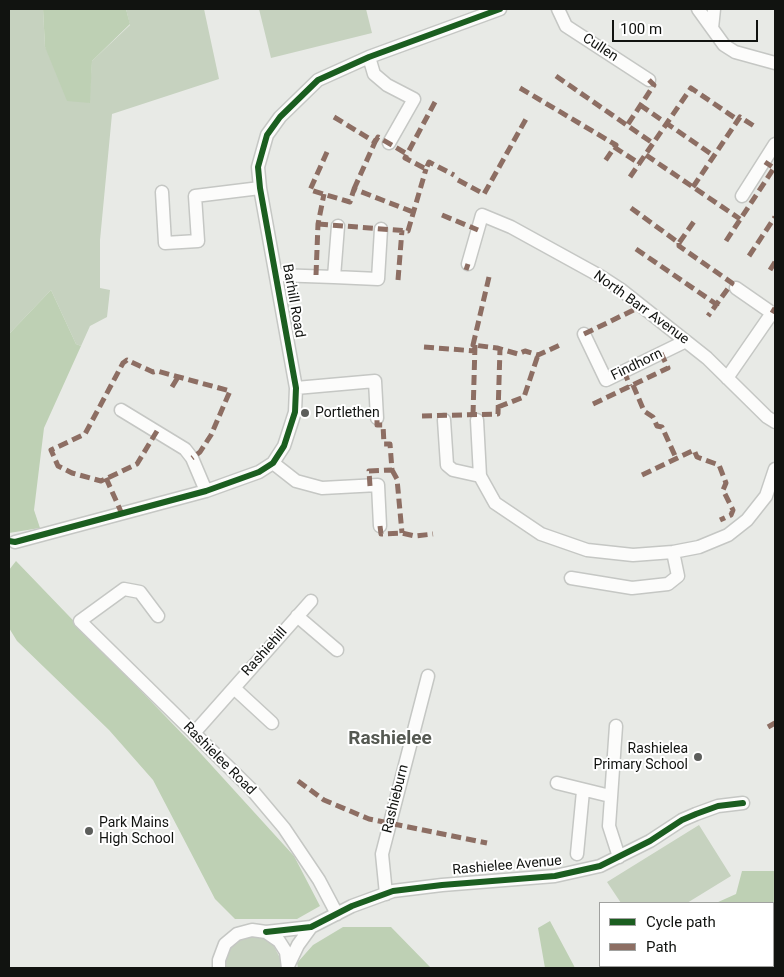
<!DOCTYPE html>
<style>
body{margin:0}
#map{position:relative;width:784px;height:977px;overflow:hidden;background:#e8eae6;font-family:Roboto,sans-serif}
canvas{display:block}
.frame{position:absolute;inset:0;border:10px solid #111310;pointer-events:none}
.legend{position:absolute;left:599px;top:902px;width:175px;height:65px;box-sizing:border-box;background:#fff;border:1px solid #a0a19f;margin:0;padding:6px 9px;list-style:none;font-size:15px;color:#111310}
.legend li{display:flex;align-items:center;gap:10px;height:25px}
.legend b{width:25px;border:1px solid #a0a19f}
.scale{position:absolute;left:612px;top:20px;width:146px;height:22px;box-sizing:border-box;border:2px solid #111310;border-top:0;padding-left:6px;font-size:15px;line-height:18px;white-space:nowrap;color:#111310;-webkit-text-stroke:4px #fff;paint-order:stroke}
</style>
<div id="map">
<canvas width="784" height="977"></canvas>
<div class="frame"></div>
<ul class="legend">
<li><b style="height:6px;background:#1b5e20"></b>Cycle path</li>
<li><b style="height:6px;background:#8d6e63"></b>Path</li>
</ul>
<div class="scale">100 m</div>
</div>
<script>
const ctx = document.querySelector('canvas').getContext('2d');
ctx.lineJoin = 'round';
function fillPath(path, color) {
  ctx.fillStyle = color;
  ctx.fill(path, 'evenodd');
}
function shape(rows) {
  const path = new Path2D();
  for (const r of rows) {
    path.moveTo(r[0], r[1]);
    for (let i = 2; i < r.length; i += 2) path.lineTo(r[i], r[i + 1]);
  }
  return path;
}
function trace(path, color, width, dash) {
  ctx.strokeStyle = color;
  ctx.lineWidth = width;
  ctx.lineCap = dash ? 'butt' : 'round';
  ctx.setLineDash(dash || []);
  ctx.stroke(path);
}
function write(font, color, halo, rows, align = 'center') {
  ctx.font = font + ' Roboto,sans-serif';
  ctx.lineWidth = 4;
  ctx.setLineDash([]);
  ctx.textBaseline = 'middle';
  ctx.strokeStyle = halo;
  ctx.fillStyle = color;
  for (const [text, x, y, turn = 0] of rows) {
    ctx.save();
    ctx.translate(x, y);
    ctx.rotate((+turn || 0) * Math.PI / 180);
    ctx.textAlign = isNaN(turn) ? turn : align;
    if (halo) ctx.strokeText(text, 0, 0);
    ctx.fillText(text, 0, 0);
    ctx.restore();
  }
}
fillPath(shape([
 [9,9,43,9,45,47,89,103,92,61,130,25,126,9,204,9,219,79,112,114,100,240,100,288,110,290,107,317,90,326,81,346,76,344,51,290,9,334],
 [259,9,366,9,372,33,271,58],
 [699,825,731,876,687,903,621,903,607,882],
 [255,936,269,941,274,946,281,960,281,968,224,968,228,949,240,939]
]), '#c6d2bf');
fillPath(shape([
 [43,9,126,9,130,24,92,61,90,103,67,101,45,47],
 [51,290,76,344,81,346,44,428,34,510,40,528,9,533,9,334],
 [16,561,193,745,294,856,320,906,297,919,235,919,215,899,153,780,109,730,17,641,9,628,9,570],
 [742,871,775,871,775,931,773,933,773,903,716,903,736,894],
 [550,921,573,964,575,968,545,968,538,928],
 [343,927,391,927,431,968,298,968,297,963,313,945],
 [657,966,734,966,731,968,659,968]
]), '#bed0b4');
const minor = shape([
 [558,9,566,26,649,80],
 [698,9,724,45,735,52,775,63],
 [712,28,714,9],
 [369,57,374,74,387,85,414,99,389,143],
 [162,192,165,243,198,241,195,196,260,188],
 [742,196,775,144],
 [338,226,334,277,378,279,381,229],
 [468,264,482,215,511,227,600,276,620,289,707,358,767,417,775,422],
 [276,275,334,277],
 [584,334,606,380,686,341],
 [727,378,772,313,736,288],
 [296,388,375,381,377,418],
 [121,410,185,449,192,458,206,491],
 [444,420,447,465,453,470,480,476],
 [477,420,480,476,495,503,541,534,587,550,633,555,673,552,699,547,728,535,747,520,766,496,775,469],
 [273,463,296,481,322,488,378,485,380,526],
 [15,542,206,491,259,472,273,463,284,446,295,412,296,388,260,188,258,167,267,135,280,117,318,80,369,57,500,9],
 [571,578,632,588,668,584,678,576,673,552],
 [158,616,140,592,124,589,80,621,252,790,284,828,319,880,337,914],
 [297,616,337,650],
 [234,688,272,723],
 [616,726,609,826,619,857],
 [194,733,311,601],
 [557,783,610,796],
 [577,854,583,791],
 [386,894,382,854,428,676],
 [266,932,311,927,352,906,393,891,442,885,555,876,600,866,650,841,682,820,696,814,718,806,743,803],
 [288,966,298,945,311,927],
 [219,968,219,960,225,944,237,934,252,930,266,932,279,941,286,952,288,968]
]);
const major = shape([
 [773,956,775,954],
 [756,968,760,966]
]);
trace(minor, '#c5c7c4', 15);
trace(major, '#b0b6ac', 18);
trace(minor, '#fcfcfb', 12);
trace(major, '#eff2ed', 15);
trace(shape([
 [556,76,654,144],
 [520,88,616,145,603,164],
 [435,102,405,158,426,169,429,162,454,175],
 [640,105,714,156],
 [334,117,375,142,378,137,407,154],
 [628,124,654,85,649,80],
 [614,147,640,164],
 [327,152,310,190,350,202,354,189,413,212],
 [646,155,740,219],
 [630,177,691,88,738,120],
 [458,180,484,194,526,119],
 [693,187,740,117,757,128],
 [354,189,375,142],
 [631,208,679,243,695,220],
 [442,215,478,230],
 [318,224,408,231,426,169],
 [726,241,774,168,765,162],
 [679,243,679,246,732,283,708,316],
 [636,249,716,304,718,309],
 [749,256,775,217],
 [466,270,468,264],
 [770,270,775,262],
 [316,275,318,224,324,194],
 [489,277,473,345,497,348,518,354,525,351,538,355,560,345],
 [398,280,402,230],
 [772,313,775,308],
 [584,334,642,306],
 [424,347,475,351],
 [624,371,630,386],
 [633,385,644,411,653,417,657,426,662,427,676,458],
 [172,387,178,377],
 [593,404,668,368,661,353],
 [498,407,524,397,538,355],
 [473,415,475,345],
 [422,416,498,414,500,349],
 [157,431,137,464,101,481,72,473,58,466,51,450,85,434,123,363,127,360,153,372,157,371,230,391,211,435,200,452,192,458],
 [392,470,397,479,402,533],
 [642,475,694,450,697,457,719,465,726,483,723,490,733,510,731,515,720,520],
 [106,478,122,514],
 [370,486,369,471,392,470,390,444,384,444,383,425,377,425,377,418],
 [380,526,381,534,402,533,415,536,433,534],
 [768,727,775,723],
 [298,781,324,800,369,819,487,843]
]), '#8d6e63', 5, [10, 5]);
trace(shape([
 [9,541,15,542,206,491,259,472,273,463,284,446,295,412,296,388,260,188,258,167,267,135,280,117,318,80,369,57,500,9],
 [266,932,311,927,352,906,393,891,442,885,555,876,600,866,650,841,682,820,696,814,718,806,743,803]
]), '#1b5e20', 6);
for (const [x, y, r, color] of [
 [305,413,5,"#5c5e5b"],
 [698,757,5,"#5c5e5b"],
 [89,831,5,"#5c5e5b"]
]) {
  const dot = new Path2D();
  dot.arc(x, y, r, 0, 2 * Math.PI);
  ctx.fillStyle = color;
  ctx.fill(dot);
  trace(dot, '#fff', 2);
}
write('14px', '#111310', '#fff', [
 ["Cullen",600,48,33],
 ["Barhill Road",293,301,80],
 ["North Barr Avenue",641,308,36],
 ["Findhorn",637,365,-26],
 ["Rashiehill",265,652,-48],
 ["Rashielee Road",219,759,45],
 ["Rashieburn",396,799,-76],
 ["Rashielee Avenue",507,866,-5]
]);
write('14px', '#111310', '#fff', [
 ["Portlethen",315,413],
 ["Rashielea",688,749,"right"],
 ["Primary School",688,765,"right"],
 ["Park Mains",99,823],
 ["High School",99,839]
], 'left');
write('bold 19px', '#555952', '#fff', [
 ["Rashielee",390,739]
]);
</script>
